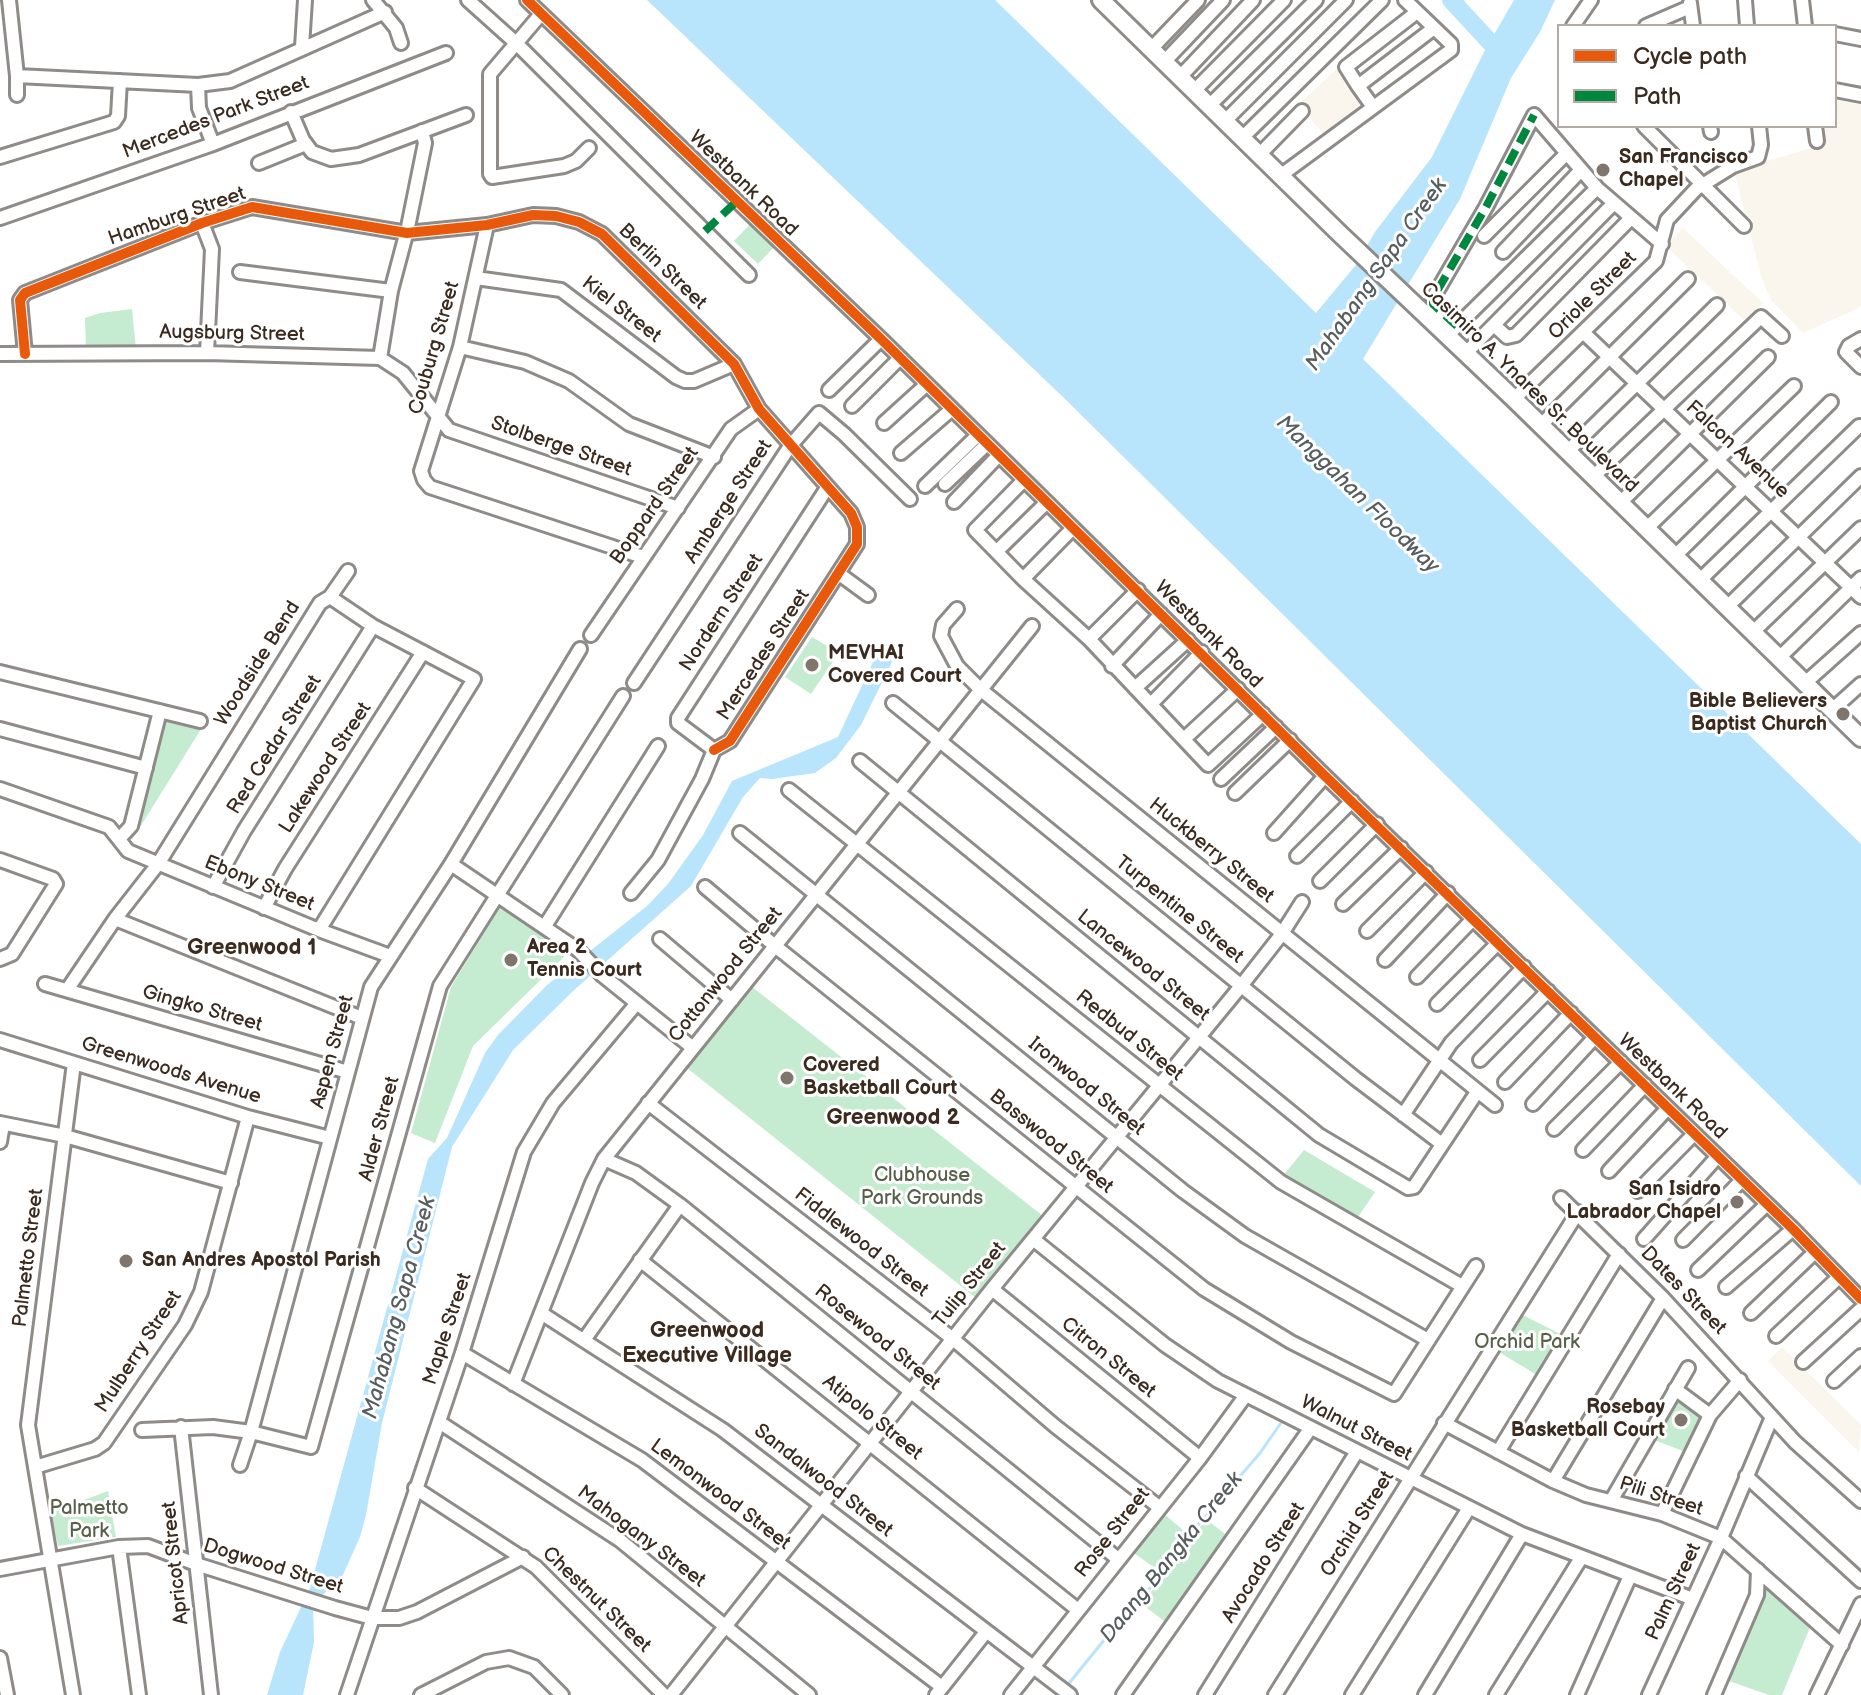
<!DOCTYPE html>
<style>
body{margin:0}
#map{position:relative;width:1861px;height:1695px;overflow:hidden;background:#fff;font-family:"Balsamiq Sans",sans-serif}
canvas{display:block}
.legend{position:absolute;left:1557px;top:24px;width:280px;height:104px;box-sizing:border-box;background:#fff;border:2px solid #b1aaa5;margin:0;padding:10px 14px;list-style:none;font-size:24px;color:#3b2a1e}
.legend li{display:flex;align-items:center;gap:16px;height:40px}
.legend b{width:40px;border:2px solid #b1aaa5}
</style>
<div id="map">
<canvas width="1861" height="1695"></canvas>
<ul class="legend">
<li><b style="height:10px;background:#e8590c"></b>Cycle path</li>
<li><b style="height:10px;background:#00873e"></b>Path</li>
</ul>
</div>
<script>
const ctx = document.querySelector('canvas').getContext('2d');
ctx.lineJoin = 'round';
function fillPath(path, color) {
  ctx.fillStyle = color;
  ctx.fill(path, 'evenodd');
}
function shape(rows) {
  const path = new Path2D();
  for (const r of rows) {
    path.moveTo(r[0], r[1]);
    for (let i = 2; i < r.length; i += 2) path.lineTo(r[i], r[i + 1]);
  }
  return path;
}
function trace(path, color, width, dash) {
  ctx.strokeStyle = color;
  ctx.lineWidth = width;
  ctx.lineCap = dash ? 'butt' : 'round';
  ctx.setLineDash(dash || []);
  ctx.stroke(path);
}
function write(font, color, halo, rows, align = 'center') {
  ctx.font = font + ' "Balsamiq Sans",sans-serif';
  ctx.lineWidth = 6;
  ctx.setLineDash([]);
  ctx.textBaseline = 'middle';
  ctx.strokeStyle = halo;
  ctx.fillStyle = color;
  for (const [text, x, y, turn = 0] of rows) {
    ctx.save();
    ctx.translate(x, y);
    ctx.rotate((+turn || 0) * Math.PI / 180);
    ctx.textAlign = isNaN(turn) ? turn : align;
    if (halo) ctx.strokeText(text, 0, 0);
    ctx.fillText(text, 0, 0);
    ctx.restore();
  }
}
fillPath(shape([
 [1341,65,1372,107,1327,138,1298,105],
 [1835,97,1861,103,1861,307,1803,333,1771,300,1761,276,1734,171,1821,145,1820,126,1835,126],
 [1683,228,1763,303,1746,322,1666,246],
 [1782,1347,1861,1425,1859,1452,1768,1361]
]), '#faf6ed');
fillPath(shape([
 [752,222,776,245,758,264,734,241],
 [132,309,136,349,86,350,85,318,100,313],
 [812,637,839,653,811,694,785,677],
 [164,720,203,726,132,840,133,826],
 [503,902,566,946,566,955,473,1046,435,1143,411,1133,451,987],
 [751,986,1043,1216,976,1298,687,1068],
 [1304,1150,1375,1192,1356,1220,1282,1177],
 [1519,1313,1564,1336,1540,1377,1494,1349],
 [1672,1397,1701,1417,1683,1451,1649,1438],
 [108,1491,116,1537,58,1546,50,1513],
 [1162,1512,1184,1531,1155,1568,1131,1551],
 [1206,1519,1229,1537,1168,1624,1142,1604],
 [1767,1585,1811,1625,1782,1695,1769,1695,1729,1681]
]), '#c5ecd0');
fillPath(shape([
 [647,0,995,0,1316,313,1355,266,1375,232,1432,157,1484,52,1514,0,1555,0,1540,32,1511,78,1460,199,1363,359,1861,844,1861,1186,1064,398],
 [881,645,892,662,861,725,836,758,815,773,772,779,760,778,743,797,691,886,572,992,513,1050,452,1147,382,1423,366,1515,360,1537,342,1577,313,1604,314,1642,303,1695,267,1695,280,1652,310,1588,428,1159,447,1138,485,1053,498,1035,547,985,647,906,668,884,703,835,732,781,838,737]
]), '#b8e4fc');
trace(shape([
 [1066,1687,1122,1618,1151,1587,1175,1552,1260,1453,1283,1420]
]), '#b8e4fc', 3);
trace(shape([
 [1451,0,1501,54]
]), '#b8e4fc', 18);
const minor = shape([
 [9,0,17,76,17,95],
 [373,0,396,28,401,43],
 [468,0,516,43,749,275],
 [527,0,881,339,1325,776,1793,1229,1861,1299],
 [1745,0,1747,26],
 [1802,0,1805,26],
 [1690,3,1693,26],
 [541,14,490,74,490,174,492,177,564,166,576,161,589,148],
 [1573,26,1591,0],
 [1646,26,1690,7],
 [1835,34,1861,39],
 [302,47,305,0],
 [1151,49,1198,0],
 [1164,62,1223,0],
 [17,76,198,85,230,81,385,12],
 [1180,77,1253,0],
 [198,85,199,108,213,144],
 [1358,86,1346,67,1417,12],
 [1835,90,1861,95],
 [1194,91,1284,0],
 [1209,106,1316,0],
 [1373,107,1358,86,1434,28],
 [291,112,303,140,312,152,331,159,359,155,466,115],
 [1225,121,1346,0],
 [1644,126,1744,226],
 [1710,126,1711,132],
 [1815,126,1817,141],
 [1242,138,1382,0],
 [1259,155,1302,111],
 [0,157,114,122,118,116,120,81],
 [259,163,306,144],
 [1280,176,1451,50,1451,44,1405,0],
 [0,218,213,144,446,53],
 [202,223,212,249,207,353],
 [487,225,460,347,421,471,424,480,430,487,643,557],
 [1484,236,1567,153],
 [1503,252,1581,170],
 [240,272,391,291],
 [476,278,561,290,676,377,685,381,694,381,734,364],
 [1494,325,1507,337,1516,335,1631,218],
 [1457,326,1433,304,1433,298,1486,207,1534,115,1597,188,1662,244],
 [1451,332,1597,188],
 [1585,334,1861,597],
 [1861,339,1849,346,1846,352,1861,367],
 [460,347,525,362,569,381,629,424,714,457],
 [1466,353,1613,204],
 [0,354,207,353,380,358,403,373,449,430,678,508],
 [25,354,20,300,25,293,202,223,252,207,407,233,487,225,533,215,556,216,579,222,602,234,734,364,759,409,851,513,857,527,857,544,730,741,714,750],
 [380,358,391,291,408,227,425,143,422,131],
 [829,390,881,339],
 [1514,399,1656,261,1667,220,1696,189,1733,166,1758,157,1761,145,1759,126],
 [852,406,900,358],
 [884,423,927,384],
 [1541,425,1688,279],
 [1568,451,1717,305],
 [901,453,952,409],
 [1594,476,1761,317,1782,336],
 [1024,480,975,530,1023,579,1089,639,1208,765,1263,714],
 [945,484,987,444],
 [925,486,978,435],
 [954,502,999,455],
 [1620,503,1768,357],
 [1647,528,1794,386],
 [997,551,1046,503],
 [1675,556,1831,402],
 [838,573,868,595],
 [1023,579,1073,528],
 [1700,580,1859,426],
 [1727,607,1861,476],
 [957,609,943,625,941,636,957,666,980,689,1495,1105],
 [1753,632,1861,528],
 [591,635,731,429,759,409],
 [1089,639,1138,590],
 [1779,658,1861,578],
 [1112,666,1161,614],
 [0,672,200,721],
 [634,683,790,446,819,413,844,434,910,499],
 [1805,683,1861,633],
 [1135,688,1188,640],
 [893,703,1356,1079,1442,1144],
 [1151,704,1202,652],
 [1832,710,1861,684],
 [0,729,146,768],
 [1184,739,1238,689],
 [714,750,678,723,678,718,827,488],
 [860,761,1319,1135,1408,1188,1414,1187,1477,1092],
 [1221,779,1276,727],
 [0,789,109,827,128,851,319,930,390,956],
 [789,790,1281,1182,1462,1286],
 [1235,793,1290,740],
 [740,833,1183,1191,1245,1236,1428,1340],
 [1274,833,1325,776],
 [119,839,131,826,160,711],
 [1297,856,1352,801],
 [0,860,53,879,56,884,12,954,0,959],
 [451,864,578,950,602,975,693,1048],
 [1320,881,1377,824],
 [213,887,244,831,373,626],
 [705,887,775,946,1204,1289,1291,1342,1394,1394,1476,1266],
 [631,893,658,860,702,779,714,750],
 [1343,904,1401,848],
 [264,908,285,869,423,652],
 [115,919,362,1018],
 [545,926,658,746],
 [319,930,474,679,373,626,330,597],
 [1367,931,1426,872],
 [660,939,732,1000],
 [1385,960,1448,893],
 [1417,977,1473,919],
 [45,984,348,1072],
 [67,990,115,919,158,864,320,603,330,597,348,571],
 [1437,1004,1498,943],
 [0,1040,248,1117,330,1138],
 [1480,1060,1548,991],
 [1505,1082,1571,1013],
 [648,1103,953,1339,1055,1426,1159,1507],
 [1533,1104,1595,1037],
 [1403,1115,1451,1043,1524,967],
 [0,1123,65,1136,231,1183],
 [1554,1129,1621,1062],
 [0,1142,3,1124],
 [1583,1150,1645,1085],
 [604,1159,636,1173,680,1205,1118,1559],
 [1609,1171,1668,1108],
 [1638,1191,1694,1134],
 [1561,1198,1663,1298,1795,1442,1861,1501],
 [1033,1239,1165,1345,1218,1381,1522,1534,1693,1599],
 [1644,1239,1717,1157],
 [1683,1240,1742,1180],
 [640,1260,1078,1610],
 [1698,1270,1766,1205],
 [1726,1287,1793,1229],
 [992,1289,1200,1458],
 [541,1313,723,1430,1070,1695],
 [1751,1313,1815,1252],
 [1776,1336,1839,1277],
 [584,1340,680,1205],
 [462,1353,642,1460,942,1687],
 [1803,1362,1861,1309],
 [1834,1381,1861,1356],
 [513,1384,592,1183,604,1159,1032,626],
 [1675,1389,1710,1415],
 [439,1422,621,1541,809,1695],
 [1444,1423,1553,1481,1586,1495,1662,1514,1721,1538,1842,1645],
 [181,1427,211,1695],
 [142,1430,213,1427,251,1432,311,1447,440,986,623,696],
 [1498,1452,1619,1254],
 [240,1465,251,1432,371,987,451,864,580,649],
 [35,1467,95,1449,104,1443,185,1325,201,1292,248,1117],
 [1746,1476,1861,1581],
 [1553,1481,1663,1298],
 [415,1488,536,1567,664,1695],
 [1611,1501,1688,1368],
 [1662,1514,1710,1415,1740,1380],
 [119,1547,139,1695],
 [0,1569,119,1547,148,1546,196,1564,335,1608,372,1618,399,1618,417,1612,523,1557],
 [0,1658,7,1695],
 [73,1695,28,1425,74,1063],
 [347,1695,462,1353,524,1152,553,1103,637,1003],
 [421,1695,486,1662,509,1658,534,1667,562,1695],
 [671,1695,992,1289,1241,986,1281,935,1302,902],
 [936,1695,986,1632],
 [1011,1695,1200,1458,1246,1395],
 [1123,1695,1310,1429],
 [1205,1695,1356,1453],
 [1275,1695,1578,1212],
 [1352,1695,1469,1508],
 [1425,1695,1522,1534],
 [1496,1695,1581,1558],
 [1577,1695,1630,1576],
 [1649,1695,1721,1538,1772,1417],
 [1714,1695,1757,1595,1758,1570],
 [1817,1695,1861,1604]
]);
const major = shape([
 [1101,0,1339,233,1514,399,1861,738]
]);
trace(minor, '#8e8b88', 18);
trace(major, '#8e8b88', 22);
trace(minor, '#fff', 12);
trace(major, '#fff', 16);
trace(shape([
 [705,231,736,202],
 [1457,326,1433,304,1433,298,1486,207,1534,115]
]), '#00873e', 8, [16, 8]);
trace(shape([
 [527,0,881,339,1325,776,1793,1229,1861,1299],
 [25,354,20,300,25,293,202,223,252,207,407,233,487,225,533,215,556,216,579,222,602,234,734,364,759,409,851,513,857,527,857,544,730,741,714,750]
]), '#e8590c', 10);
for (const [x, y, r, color] of [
 [1603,170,8,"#80756d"],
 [812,665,8,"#80756d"],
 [1843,714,8,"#80756d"],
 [511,960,8,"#80756d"],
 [787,1078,8,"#80756d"],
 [1737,1202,8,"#80756d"],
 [126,1261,8,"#80756d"],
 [1681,1420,8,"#80756d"]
]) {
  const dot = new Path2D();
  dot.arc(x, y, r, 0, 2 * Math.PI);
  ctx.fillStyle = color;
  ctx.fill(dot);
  trace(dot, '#fff', 3);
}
write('20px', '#3b2a1e', '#fff', [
 ["Mercedes Park Street",216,118,-21],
 ["Westbank Road",743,184,44],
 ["Hamburg Street",177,217,-19],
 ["Berlin Street",662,267,44],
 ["Oriole Street",1593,296,-45],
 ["Kiel Street",621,310,38],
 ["Augsburg Street",232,334,1],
 ["Couburg Street",435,348,-74],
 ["Casimiro A. Ynares Sr. Boulevard",1529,388,44],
 ["Stolberge Street",561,447,19],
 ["Falcon Avenue",1737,450,43],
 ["Amberge Street",729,502,-57],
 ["Boppard Street",655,506,-55],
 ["Nordern Street",722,613,-57],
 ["Westbank Road",1208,635,45],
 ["Mercedes Street",764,655,-57],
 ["Woodside Bend",258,664,-58],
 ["Red Cedar Street",275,745,-58],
 ["Lakewood Street",326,768,-57],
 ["Huckberry Street",1211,851,39],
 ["Ebony Street",259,884,22],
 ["Turpentine Street",1179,910,39],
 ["Lancewood Street",1143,966,39],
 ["Cottonwood Street",726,975,-51],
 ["Gingko Street",202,1009,16],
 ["Redbud Street",1129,1036,39],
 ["Aspen Street",333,1052,-75],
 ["Greenwoods Avenue",171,1071,17],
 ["Ironwood Street",1086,1087,39],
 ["Westbank Road",1672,1087,44],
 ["Alder Street",380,1129,-75],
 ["Basswood Street",1051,1142,39],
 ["Fiddlewood Street",861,1243,38],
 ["Palmetto Street",29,1258,-83],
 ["Tulip Street",970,1285,-51],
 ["Dates Street",1683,1291,46],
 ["Maple Street",448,1329,-72],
 ["Rosewood Street",877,1338,39],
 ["Mulberry Street",139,1352,-57],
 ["Citron Street",1108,1358,39],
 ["Atipolo Street",872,1418,39],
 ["Walnut Street",1356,1429,27],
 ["Sandalwood Street",823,1481,38],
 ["Lemonwood Street",720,1495,37],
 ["Pili Street",1661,1497,18],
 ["Orchid Street",1358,1524,-58],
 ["Rose Street",1113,1533,-52],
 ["Mahogany Street",641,1537,37],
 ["Apricot Street",176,1563,-96],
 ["Avocado Street",1264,1563,-58],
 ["Dogwood Street",273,1567,17],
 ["Palm Street",1674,1592,-65],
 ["Chestnut Street",596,1600,44]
]);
write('bold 20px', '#3b2a1e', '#fff', [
 ["San Francisco",1619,158],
 ["Chapel",1619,181],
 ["MEVHAI",828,654],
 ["Covered Court",828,677],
 ["Bible Believers",1827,702,"right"],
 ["Baptist Church",1827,725,"right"],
 ["Area 2",527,948],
 ["Tennis Court",527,971],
 ["Covered",803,1066],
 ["Basketball Court",803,1089],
 ["San Isidro",1721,1190,"right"],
 ["Labrador Chapel",1721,1213,"right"],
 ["San Andres Apostol Parish",142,1261],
 ["Rosebay",1665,1408,"right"],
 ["Basketball Court",1665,1431,"right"]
], 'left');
write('20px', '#565f48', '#fff', [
 ["Clubhouse",922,1176],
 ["Park Grounds",922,1199],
 ["Orchid Park",1527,1343],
 ["Palmetto",89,1509],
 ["Park",89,1532]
]);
write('italic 22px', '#575e60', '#fff', [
 ["Mahabang Sapa Creek",1377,275,-55],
 ["Manggahan Floodway",1357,495,44],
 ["Mahabang Sapa Creek",400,1308,-75],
 ["Daang Bangka Creek",1172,1558,-51]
]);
write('bold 22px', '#3b2a1e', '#fff', [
 ["Greenwood 1",252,948],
 ["Greenwood 2",893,1118],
 ["Greenwood",707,1331],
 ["Executive Village",707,1356]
]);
</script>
